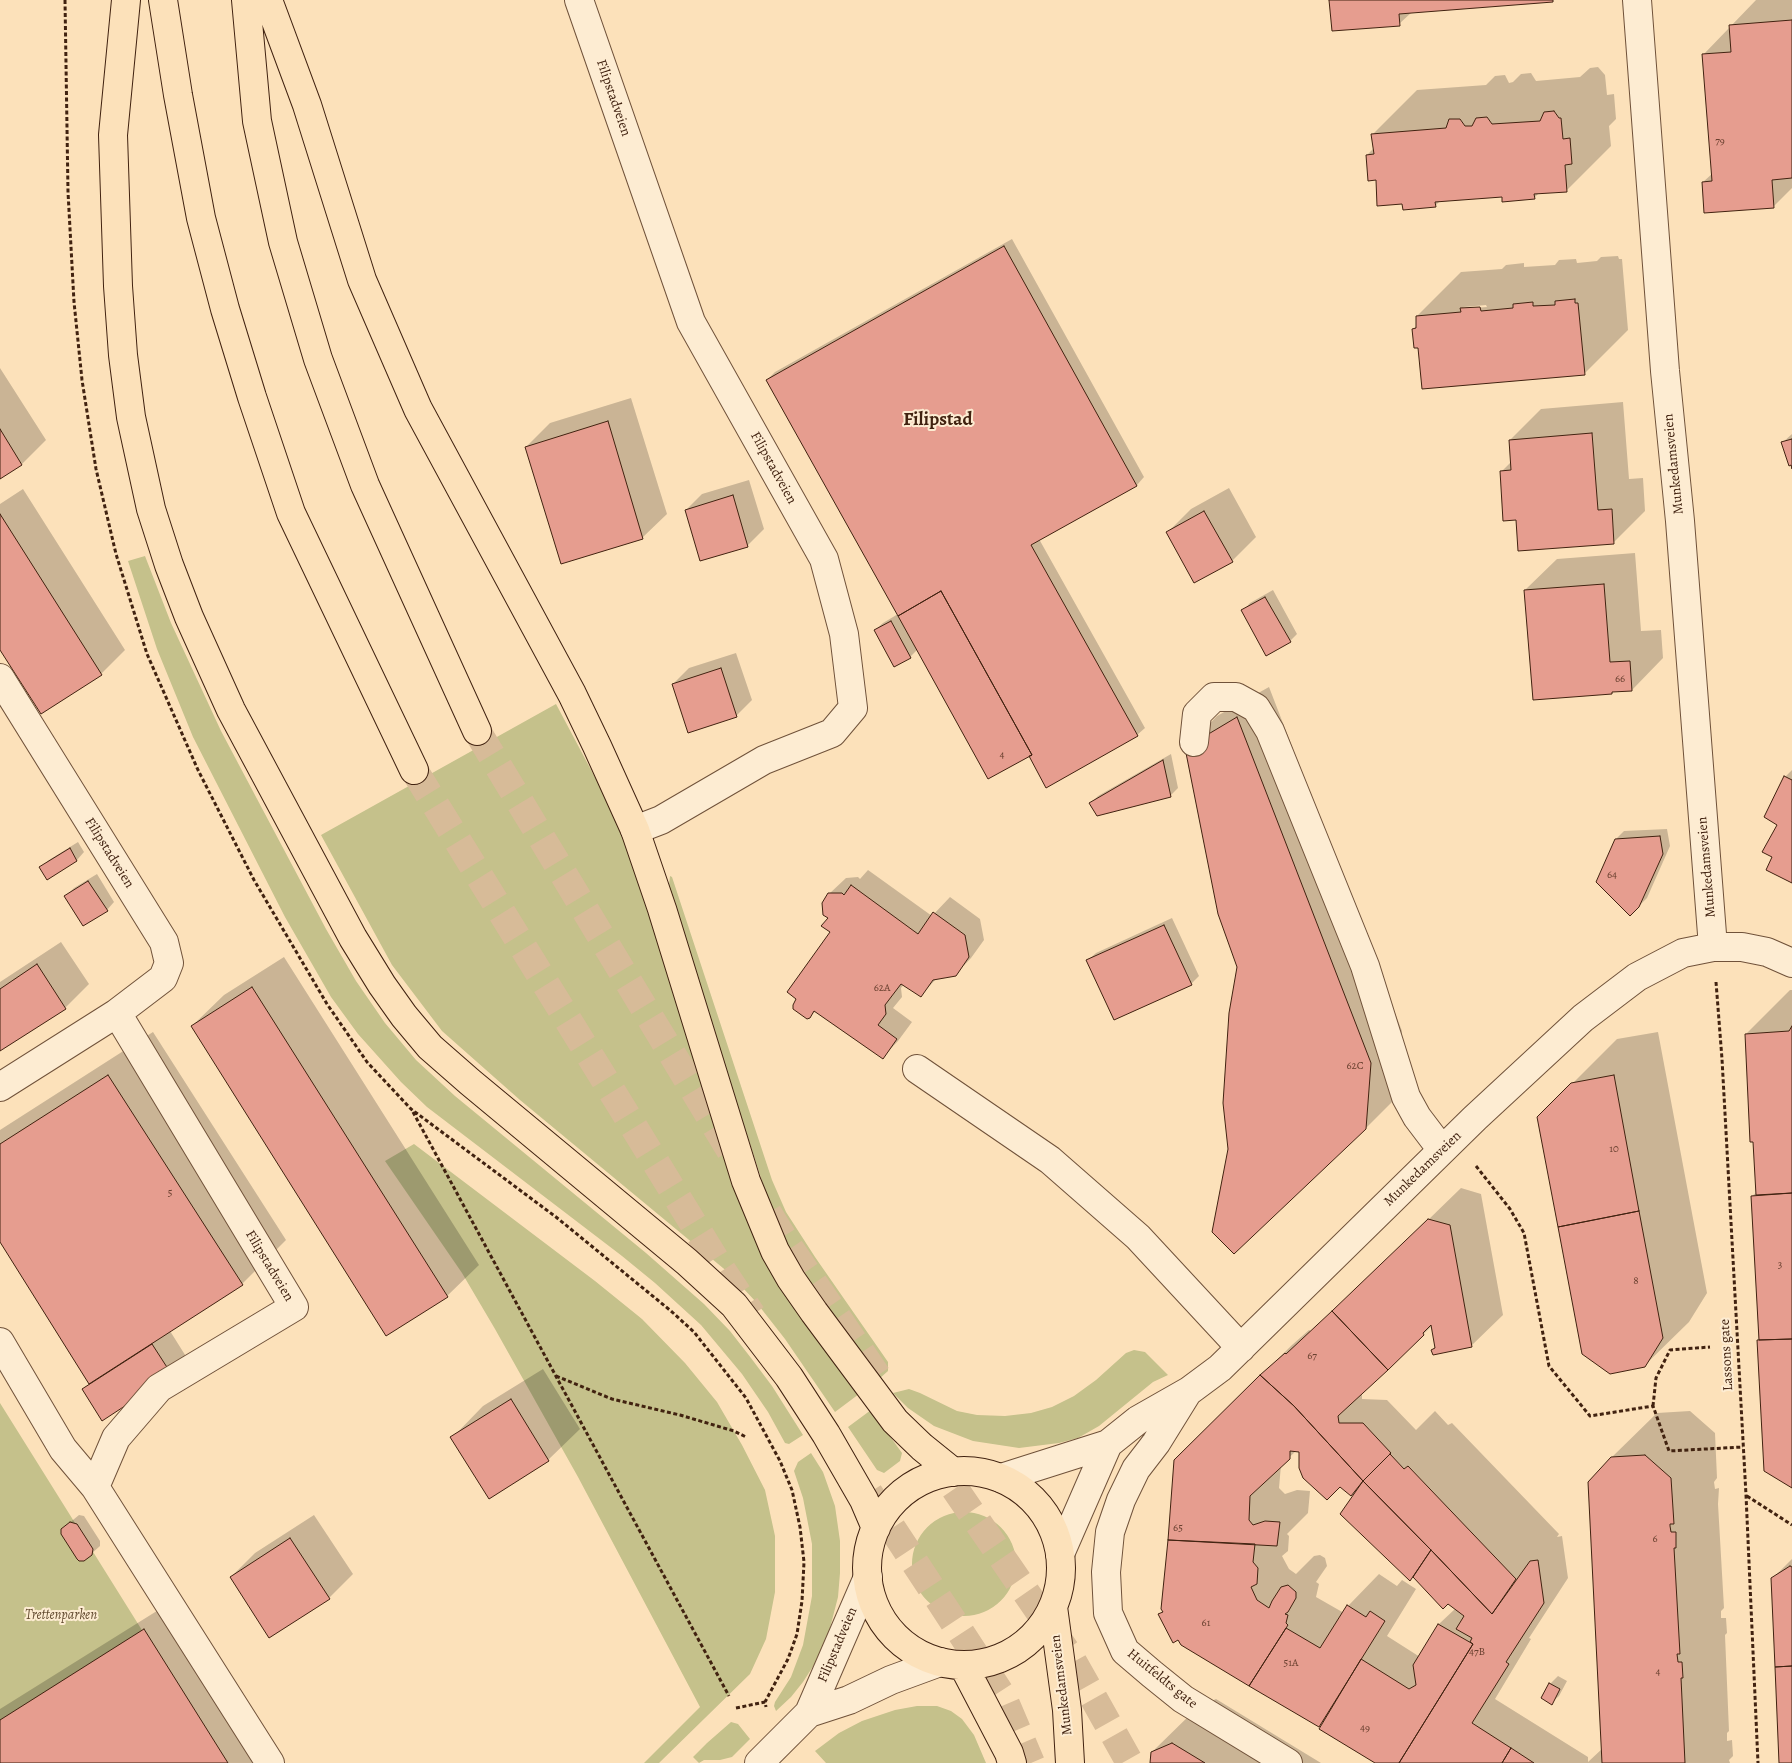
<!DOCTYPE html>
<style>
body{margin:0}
canvas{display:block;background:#fce1ba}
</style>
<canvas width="1792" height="1763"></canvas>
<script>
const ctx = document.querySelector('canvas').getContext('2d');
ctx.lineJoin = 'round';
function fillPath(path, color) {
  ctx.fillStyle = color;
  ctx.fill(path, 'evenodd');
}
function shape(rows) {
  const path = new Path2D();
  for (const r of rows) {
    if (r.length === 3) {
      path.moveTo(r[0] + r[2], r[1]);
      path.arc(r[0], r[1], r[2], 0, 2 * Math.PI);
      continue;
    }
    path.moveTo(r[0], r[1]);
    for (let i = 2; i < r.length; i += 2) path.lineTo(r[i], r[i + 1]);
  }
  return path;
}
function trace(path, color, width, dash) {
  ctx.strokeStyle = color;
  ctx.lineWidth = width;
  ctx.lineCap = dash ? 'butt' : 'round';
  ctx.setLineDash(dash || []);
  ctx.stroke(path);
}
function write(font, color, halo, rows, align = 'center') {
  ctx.font = font + ' Alegreya,serif';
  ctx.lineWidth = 4;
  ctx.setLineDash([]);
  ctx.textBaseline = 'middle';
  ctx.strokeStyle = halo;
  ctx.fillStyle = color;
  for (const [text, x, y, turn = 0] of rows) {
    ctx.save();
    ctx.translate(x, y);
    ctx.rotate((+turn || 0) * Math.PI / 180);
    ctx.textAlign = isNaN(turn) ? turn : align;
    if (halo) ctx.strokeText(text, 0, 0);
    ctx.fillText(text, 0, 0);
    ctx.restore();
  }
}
fillPath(shape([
 [145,556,171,623,221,731,326,929,356,981,385,1023,416,1060,455,1096,646,1253,704,1304,730,1331,751,1358,772,1386,803,1435,789,1444,785,1443,768,1412,742,1374,701,1325,655,1283,622,1256,427,1107,401,1082,358,1034,331,997,285,917,193,737,157,649,128,561],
 [556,704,607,800,627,848,645,900,706,1089,859,1394,835,1412,785,1339,756,1302,729,1273,520,1100,442,1031,392,965,321,835],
 [670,876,672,877,772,1180,786,1212,815,1257,888,1362,888,1371,879,1379,818,1294,789,1248,774,1218,671,900,669,885],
 [414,1144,595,1281,642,1319,685,1363,717,1402,742,1445,765,1490,775,1536,775,1592,766,1639,750,1674,659,1763,644,1763,700,1707,578,1477,495,1329,462,1273,385,1161],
 [1134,1350,1145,1352,1168,1375,1153,1382,1099,1426,1078,1438,1059,1443,1019,1448,973,1441,934,1426,908,1408,893,1393,909,1389,920,1393,957,1411,977,1415,1005,1416,1031,1413,1052,1407,1074,1396,1096,1380,1126,1353],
 [0,1403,145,1635,0,1727],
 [871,1410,902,1453,900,1461,884,1473,877,1470,848,1427],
 [811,1453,823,1472,835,1506,840,1541,840,1573,838,1597,830,1628,819,1657,803,1682,791,1697,776,1711,774,1706,775,1702,791,1677,803,1645,812,1596,812,1544,803,1498,794,1471,798,1462],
 [964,1564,52],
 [917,1706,937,1706,951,1711,962,1719,974,1735,986,1763,826,1763,815,1751,839,1733,862,1721,895,1710],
 [731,1722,738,1724,750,1739,732,1757,720,1760,704,1760,699,1763,693,1757,707,1743]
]), '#c5c18b');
fillPath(shape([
 [1331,0,1553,0,1412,12,1399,24],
 [1756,0,1792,0,1792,188,1773,207,1703,182,1713,173,1703,55],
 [1598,67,1605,75,1607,95,1614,94,1616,119,1609,126,1611,146,1566,191,1540,192,1534,198,1503,195,1441,200,1435,206,1403,203,1377,179,1367,155,1374,148,1373,134,1417,90,1486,85,1495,76,1505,75,1509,83,1513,82,1521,74,1531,73,1536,81,1580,77,1590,68],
 [1012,239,1144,477,1137,485,1039,539,1145,728,1137,735,1029,755,918,649,910,657,875,630,883,623,898,614,767,380,775,372],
 [1618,256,1619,259,1622,259,1628,330,1584,374,1419,347,1414,329,1417,325,1417,316,1461,272,1502,269,1506,265,1524,263,1524,267,1555,265,1559,260,1576,259,1577,263,1597,261,1601,257],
 [1486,305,1487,307,1461,309,1464,307],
 [0,368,46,440,22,464,0,478],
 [631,398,667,514,643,537,561,562,526,447,550,423],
 [1623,402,1629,479,1643,478,1645,511,1614,542,1517,519,1501,472,1512,461,1510,440,1541,409],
 [1792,434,1792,465,1782,443],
 [749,480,764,529,748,545,701,560,686,510,702,494],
 [1229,488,1256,537,1232,561,1167,533,1191,509],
 [23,489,125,650,101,674,0,647,0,504],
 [1635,553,1641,631,1661,630,1663,658,1632,690,1614,691,1612,693,1525,590,1557,559],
 [1273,590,1297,634,1290,641,1243,611,1250,603],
 [736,653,752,700,736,716,673,684,689,668],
 [1269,687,1402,1031,1397,1097,1366,1128,1230,1149,1238,967,1186,748,1217,716],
 [1171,754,1178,788,1170,796,1090,804,1098,796],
 [1792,770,1792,882,1774,856,1785,777],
 [1667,829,1670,846,1647,898,1630,915,1616,839,1624,831],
 [78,842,84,852,77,860,47,878,41,867,49,860],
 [868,870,932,916,950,897,980,919,984,940,971,958,955,975,938,977,921,995,904,984,901,988,902,997,893,1008,912,1022,898,1041,883,1057,816,1011,809,1017,831,932,829,917,829,894,846,878,858,877,860,879],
 [97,874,114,902,107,910,66,896,74,888],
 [1172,918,1199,976,1191,984,1088,960,1096,953],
 [61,942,89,984,65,1008,0,1050,0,982],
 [284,957,479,1265,447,1296,192,1026,224,995],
 [1790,990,1792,990,1792,1487,1765,1470,1752,1196,1757,1192,1746,1034],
 [153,1032,286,1240,242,1284,170,1331,187,1358,171,1374,83,1389,90,1383,0,1240,0,1130],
 [1658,1032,1707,1293,1689,1322,1644,1366,1538,1118,1617,1039],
 [1461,1188,1481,1194,1503,1315,1471,1346,1432,1350,1436,1346,1432,1326,1362,1392,1362,1399,1387,1400,1416,1430,1435,1411,1448,1425,1452,1423,1559,1534,1557,1537,1562,1536,1568,1578,1529,1638,1531,1639,1495,1699,1588,1757,1588,1762,1603,1748,1612,1457,1657,1413,1690,1411,1715,1433,1717,1478,1714,1482,1715,1489,1719,1488,1718,1504,1724,1608,1721,1611,1721,1618,1726,1618,1727,1633,1725,1635,1729,1731,1727,1733,1727,1741,1732,1740,1733,1756,1729,1760,1730,1763,1377,1763,1323,1721,1319,1726,1160,1614,1163,1610,1207,1429,1292,1345,1309,1330,1311,1331,1358,1288],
 [1296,1451,1300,1451,1353,1495,1346,1510,1410,1580,1414,1576,1456,1608,1439,1624,1420,1657,1387,1636,1416,1589,1402,1580,1397,1586,1379,1574,1348,1606,1344,1613,1316,1597,1319,1584,1316,1582,1327,1566,1325,1558,1320,1555,1314,1556,1296,1574,1289,1569,1282,1556,1288,1551,1289,1536,1287,1534,1308,1513,1310,1491,1297,1490,1285,1494,1279,1488,1281,1465],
 [543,1369,580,1429,548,1460,489,1497,452,1438,483,1406],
 [79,1515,84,1516,100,1541,100,1546,91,1554,62,1529],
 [314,1515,353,1574,329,1598,231,1577,255,1553],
 [1792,1559,1792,1763,1780,1763,1773,1578],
 [176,1599,278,1763,0,1763,0,1709],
 [1558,1676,1567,1681,1559,1696,1551,1703,1550,1684],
 [1216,1699,1321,1763,1152,1763,1152,1752,1197,1708]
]), '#0003');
const building = shape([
 [1329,0,1553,0,1553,2,1399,14,1400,26,1332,31,1329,0],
 [1792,20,1792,178,1772,180,1774,208,1704,213,1702,182,1712,181,1702,54,1731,52,1729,25,1792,20],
 [1554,111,1559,118,1561,118,1563,139,1570,138,1572,164,1565,165,1567,192,1534,194,1535,199,1502,202,1502,197,1435,202,1436,207,1403,210,1402,204,1377,206,1376,180,1368,181,1366,155,1374,154,1371,134,1446,128,1449,119,1460,119,1465,126,1472,126,1476,118,1487,117,1492,124,1540,121,1544,112,1554,111],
 [1004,246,1137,486,1031,545,1138,736,1046,788,1029,756,1032,755,941,591,898,616,766,380,1004,246],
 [1575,299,1575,303,1578,303,1585,375,1422,389,1418,348,1414,348,1412,329,1416,328,1416,316,1461,312,1460,308,1480,307,1481,311,1513,308,1513,304,1533,302,1533,306,1555,305,1555,301,1575,299],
 [608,421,643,539,561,564,525,447,608,421],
 [0,429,22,465,0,479,0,429],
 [1592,433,1598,510,1612,509,1614,544,1518,551,1516,520,1503,521,1500,471,1511,470,1509,440,1592,433],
 [1792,439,1792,469,1791,465,1789,466,1781,442,1792,439],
 [733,495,748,547,700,561,685,510,733,495],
 [1204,511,1233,562,1194,583,1166,532,1204,511],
 [0,514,102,675,41,714,0,650,0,514],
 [1604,584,1610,662,1630,661,1632,691,1612,692,1612,694,1533,700,1524,590,1604,584],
 [941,591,1032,755,988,779,898,616,941,591],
 [1265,597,1291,642,1266,656,1241,610,1265,597],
 [891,621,911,658,894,667,874,630,891,621],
 [721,668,737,717,688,733,672,684,721,668],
 [1237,717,1371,1063,1366,1129,1234,1254,1212,1232,1228,1149,1223,1103,1229,1013,1237,967,1218,914,1185,748,1237,717],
 [1163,760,1171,797,1097,816,1089,803,1163,760],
 [1784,776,1792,780,1792,883,1766,870,1772,857,1762,852,1777,825,1764,817,1784,776],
 [1660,836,1663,854,1639,907,1630,916,1596,882,1615,839,1660,836],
 [70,848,77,861,47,880,39,867,70,848],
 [88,881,108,911,83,926,64,896,88,881],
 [851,885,918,934,933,912,965,935,969,957,956,976,933,980,921,997,901,984,885,1005,886,1014,878,1025,897,1039,883,1059,814,1011,810,1018,807,1019,793,1009,793,1005,796,999,787,992,830,932,821,926,828,918,823,915,822,903,828,893,842,893,844,895,851,885],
 [1164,925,1192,985,1114,1020,1086,960,1164,925],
 [37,964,66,1009,0,1051,0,989,37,964],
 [252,987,448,1297,386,1336,191,1026,252,987],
 [1792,1026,1792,1193,1756,1195,1753,1142,1750,1142,1745,1034,1789,1031,1792,1026],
 [108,1075,243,1285,89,1384,0,1242,0,1144,108,1075],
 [1614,1075,1639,1211,1558,1227,1537,1117,1571,1083,1614,1075],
 [1792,1193,1792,1339,1759,1340,1751,1196,1792,1193],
 [1639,1211,1663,1338,1645,1367,1610,1374,1582,1354,1558,1227,1639,1211],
 [1428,1219,1450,1225,1472,1347,1433,1355,1431,1350,1435,1348,1431,1325,1423,1333,1424,1335,1388,1370,1332,1311,1428,1219],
 [1332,1311,1388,1370,1338,1416,1339,1423,1363,1423,1391,1453,1363,1481,1294,1406,1260,1375,1285,1353,1286,1354,1332,1311],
 [1792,1339,1792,1488,1764,1471,1757,1340,1792,1339],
 [152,1344,172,1375,102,1421,82,1389,152,1344],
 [1260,1375,1294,1406,1363,1481,1351,1496,1340,1487,1327,1500,1303,1478,1299,1468,1299,1452,1290,1451,1290,1459,1250,1496,1249,1520,1253,1525,1265,1521,1280,1522,1277,1546,1168,1540,1174,1460,1260,1375],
 [511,1399,549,1461,489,1499,450,1437,511,1399],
 [1390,1454,1404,1469,1408,1466,1516,1579,1492,1614,1431,1550,1363,1481,1390,1454],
 [1645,1455,1671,1478,1674,1524,1670,1524,1670,1526,1671,1532,1676,1532,1676,1548,1674,1548,1680,1654,1677,1654,1678,1662,1682,1662,1683,1678,1681,1678,1685,1763,1602,1763,1588,1482,1611,1457,1645,1455],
 [1363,1481,1431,1550,1410,1581,1340,1514,1363,1481],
 [70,1522,77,1524,93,1549,92,1555,84,1561,79,1561,77,1559,61,1534,61,1529,70,1522],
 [290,1538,330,1599,269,1638,230,1577,290,1538],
 [1168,1540,1255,1544,1253,1562,1258,1568,1257,1584,1251,1587,1257,1600,1269,1608,1272,1601,1281,1587,1288,1585,1296,1592,1296,1598,1288,1612,1285,1614,1288,1615,1286,1623,1288,1625,1249,1686,1181,1645,1178,1640,1173,1643,1158,1614,1163,1612,1161,1609,1168,1540],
 [1431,1550,1492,1614,1530,1561,1538,1560,1544,1603,1506,1662,1509,1664,1472,1723,1511,1748,1502,1763,1399,1763,1473,1644,1470,1642,1472,1638,1456,1629,1464,1616,1448,1604,1443,1609,1413,1577,1431,1550],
 [1790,1566,1792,1567,1792,1666,1775,1667,1771,1578,1790,1566],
 [1347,1605,1366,1617,1370,1611,1385,1621,1319,1727,1249,1686,1286,1628,1320,1648,1347,1605],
 [1438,1624,1473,1644,1399,1763,1375,1763,1319,1729,1361,1659,1409,1689,1416,1685,1413,1665,1438,1624],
 [144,1629,228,1763,0,1763,0,1720,144,1629],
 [1792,1666,1792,1763,1779,1763,1775,1667,1792,1666],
 [1549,1683,1560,1689,1552,1705,1541,1698,1549,1683],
 [1172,1743,1205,1763,1150,1763,1151,1752,1172,1743],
 [1511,1748,1534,1763,1502,1763,1511,1748]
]);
fillPath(building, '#e69d8f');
trace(building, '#412210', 1);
trace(shape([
 [477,731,733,1155],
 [414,770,720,1267,752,1315],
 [768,1213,787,1244,882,1383],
 [931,1454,1071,1658,1130,1763],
 [869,1493,1003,1697,1031,1763]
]), '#d7bb98', 28, [28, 14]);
const minor = shape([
 [579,0,691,322,824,559,844,634,853,708,832,733,764,760,661,820,635,830],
 [1637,0,1665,371,1680,521,1713,947],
 [0,678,164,942,169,963,163,978,117,1013,0,1087],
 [1194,742,1197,714,1214,697,1236,697,1256,708,1270,731,1365,966,1406,1097,1417,1117,1442,1150],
 [917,1069,1050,1160,1138,1237,1241,1348],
 [0,1342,63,1449,95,1487,270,1763],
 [1187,1393,1156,1443,1136,1469,1121,1500,1110,1532,1106,1572,1108,1613,1125,1651,1152,1674,1183,1699,1288,1763],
 [1001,1478,1108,1444,1138,1420,1189,1391,1220,1368,1475,1118,1583,1018,1637,977,1683,953,1713,947,1742,947,1767,952,1792,963],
 [95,1487,116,1438,159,1388,294,1307,117,1013],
 [1060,1554,1108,1444],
 [809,1713,849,1700,891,1680,940,1662],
 [759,1763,809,1713,868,1577]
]);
const highway = shape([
 [126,0,113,135,118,286,123,355,131,417,151,509,169,565,189,617,231,710,353,938,382,985,404,1016,430,1047,470,1082,687,1262,734,1305,789,1377,826,1434,864,1500,876,1528],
 [163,0,178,95,201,218,225,309,252,397,291,513,414,770],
 [246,0,257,121,283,242,318,359,365,485,477,731],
 [268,0,307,105,362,280,418,409,572,694,597,746,635,830,662,909,746,1181,775,1251,791,1279,814,1312,895,1421,922,1447,953,1472],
 [964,1568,97],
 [1053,1607,1067,1710,1070,1763],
 [963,1665,1009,1753,1012,1763]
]);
trace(minor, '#70523a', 30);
trace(highway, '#412210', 30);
trace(shape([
 [65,0,68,192,74,302,82,380,96,469,116,554,147,654,198,770,254,880,327,1004,367,1062,411,1109,556,1217,671,1311,694,1332,746,1398,780,1461,792,1490,800,1527,804,1562,802,1601,797,1634,788,1659,765,1702,766,1707],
 [1716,982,1722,1059,1746,1495,1758,1763],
 [413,1112,729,1696],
 [1476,1166,1510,1209,1524,1233,1549,1366,1590,1416,1653,1406,1669,1451,1743,1447],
 [556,1376,612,1399,680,1415,734,1431,746,1437],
 [1653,1406,1656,1378,1670,1350,1710,1347],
 [1747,1496,1792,1525],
 [736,1708,765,1702]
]), '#412210', 3, [4, 2.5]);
trace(minor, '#fdecd2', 28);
trace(highway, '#fce1ba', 28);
write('11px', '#6a4130', null, [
 ["79",1720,141],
 ["66",1620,679],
 ["4",1002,755],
 ["64",1612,875],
 ["62A",882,988],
 ["62C",1355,1066],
 ["10",1614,1149],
 ["5",170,1193],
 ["3",1780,1265],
 ["8",1636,1281],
 ["67",1312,1356],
 ["65",1178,1528],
 ["6",1655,1539],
 ["61",1206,1623],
 ["47B",1477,1652],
 ["51A",1291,1663],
 ["4",1658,1672],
 ["49",1365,1728]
]);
write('14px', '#412210', '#fdecd2', [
 ["Filipstadveien",613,98,71],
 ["Munkedamsveien",1674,464,-96],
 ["Filipstadveien",773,468,61],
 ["Filipstadveien",109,853,58],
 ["Munkedamsveien",1707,867,-95],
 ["Munkedamsveien",1423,1169,-44],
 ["Filipstadveien",269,1266,59],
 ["Lassons gate",1727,1355,-93],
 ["Filipstadveien",838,1645,-67],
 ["Huitfeldts gate",1162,1679,39],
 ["Munkedamsveien",1062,1685,-97]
]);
write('italic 14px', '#624a2f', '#fdecd2', [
 ["Trettenparken",61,1616]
]);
write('bold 19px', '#412210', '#fdecd2', [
 ["Filipstad",938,420]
]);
</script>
